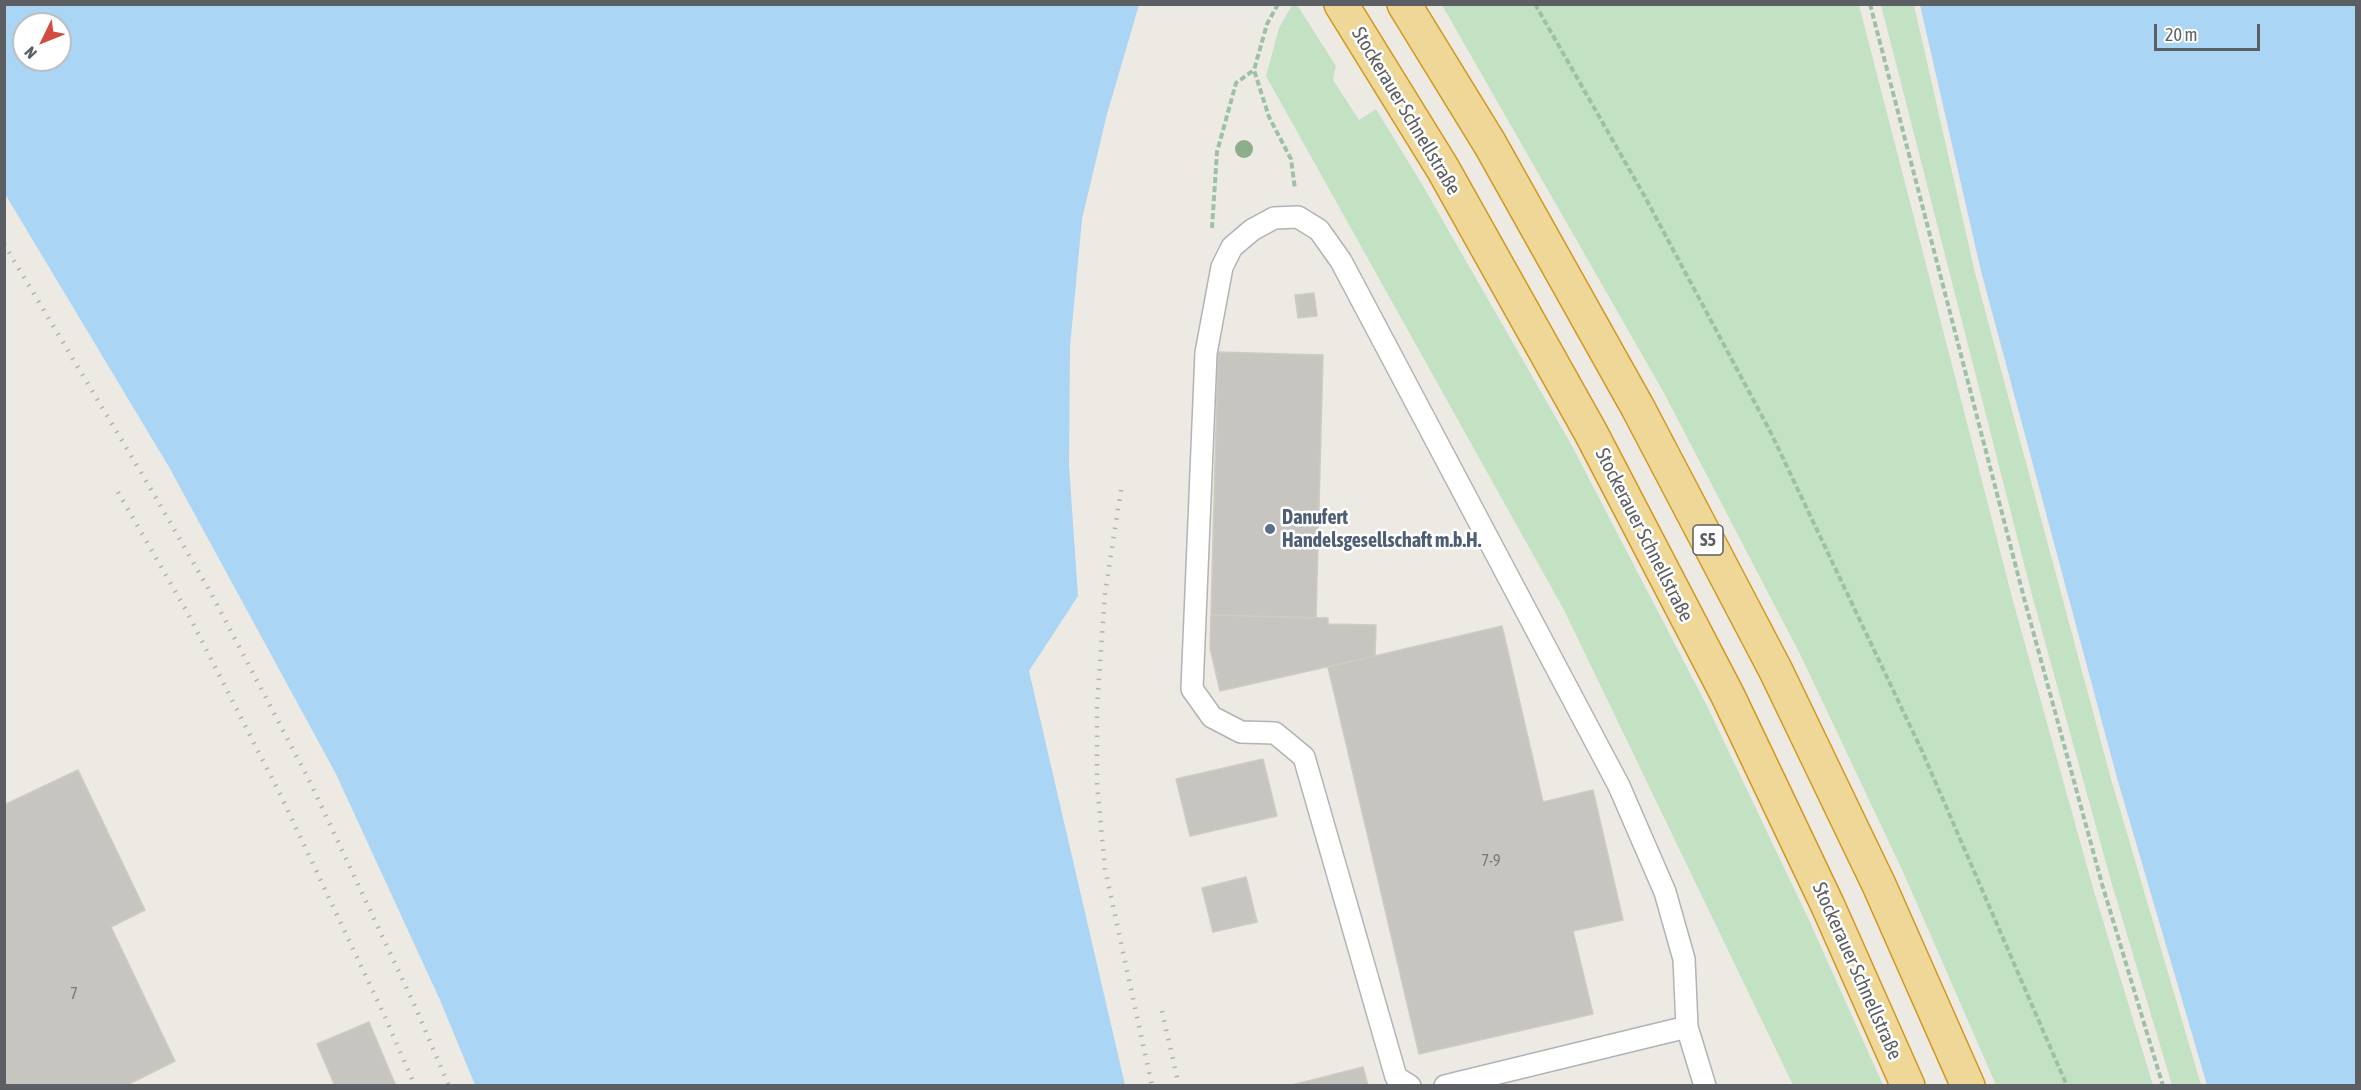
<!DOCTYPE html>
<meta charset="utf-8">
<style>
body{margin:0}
#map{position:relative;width:2361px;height:1090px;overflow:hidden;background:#eceae3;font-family:"Asap Condensed",sans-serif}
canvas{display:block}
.frame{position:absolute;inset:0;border:6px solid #5b5e62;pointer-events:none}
.north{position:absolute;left:12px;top:12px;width:60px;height:60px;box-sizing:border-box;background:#fff;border:2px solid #bdbfc0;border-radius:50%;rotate:227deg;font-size:16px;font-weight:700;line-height:24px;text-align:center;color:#5b5e62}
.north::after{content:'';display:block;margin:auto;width:21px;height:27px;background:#d34c43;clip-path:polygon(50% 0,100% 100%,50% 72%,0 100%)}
.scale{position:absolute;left:2154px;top:24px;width:106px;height:27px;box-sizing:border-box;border:3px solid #5b5e62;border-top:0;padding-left:8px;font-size:18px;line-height:21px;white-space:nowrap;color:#5b5e62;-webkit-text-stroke:4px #fff;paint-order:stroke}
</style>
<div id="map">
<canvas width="2361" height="1090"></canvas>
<div class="frame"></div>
<div class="north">N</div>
<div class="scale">20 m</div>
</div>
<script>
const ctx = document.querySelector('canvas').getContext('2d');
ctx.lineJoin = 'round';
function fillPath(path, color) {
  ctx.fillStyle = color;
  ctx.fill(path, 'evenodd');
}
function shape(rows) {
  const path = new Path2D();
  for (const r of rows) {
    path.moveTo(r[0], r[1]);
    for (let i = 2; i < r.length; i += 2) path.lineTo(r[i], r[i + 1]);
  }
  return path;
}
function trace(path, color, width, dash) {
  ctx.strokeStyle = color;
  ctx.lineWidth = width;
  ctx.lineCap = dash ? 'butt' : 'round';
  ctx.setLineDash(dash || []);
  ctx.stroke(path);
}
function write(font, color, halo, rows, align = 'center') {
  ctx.font = font + ' "Asap Condensed",sans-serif';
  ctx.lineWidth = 5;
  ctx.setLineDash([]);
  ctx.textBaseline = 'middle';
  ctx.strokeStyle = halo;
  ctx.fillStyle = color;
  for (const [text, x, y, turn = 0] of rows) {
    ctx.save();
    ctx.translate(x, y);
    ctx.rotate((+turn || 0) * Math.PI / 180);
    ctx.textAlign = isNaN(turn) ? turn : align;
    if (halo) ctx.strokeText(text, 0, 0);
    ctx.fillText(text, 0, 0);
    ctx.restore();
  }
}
fillPath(shape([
 [1292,5,1297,5,1336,66,1333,80,1359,120,1376,109,1423,186,1572,446,1708,708,1808,918,1883,1085,1793,1085,1564,610,1266,76,1279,28],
 [1442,5,1859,5,2013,601,2093,888,2153,1085,1996,1085,1904,874,1802,658,1664,393],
 [1881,5,1914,5,1975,273,2111,779,2201,1085,2172,1085,2111,881,2032,595]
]), '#c3e1c3');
fillPath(shape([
 [5,4,1139,5,1107,114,1082,219,1070,347,1069,465,1078,596,1029,671,1125,1085,475,1085,440,1000,336,774,169,467,5,194],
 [24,24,60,24,60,60,24,60],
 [1920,5,2356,5,2356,1085,2207,1085,2117,778,1981,271]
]), '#abd5f4');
const building = shape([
 [1314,293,1317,316,1298,318,1295,295,1314,293],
 [1218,352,1323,355,1316,618,1211,615,1218,352],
 [1211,615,1328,618,1328,624,1376,625,1375,656,1220,691,1210,648,1211,615],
 [1502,626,1543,802,1593,790,1623,920,1573,931,1593,1014,1419,1054,1328,667,1502,626],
 [1263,759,1277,816,1190,836,1176,779,1263,759],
 [78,770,145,910,111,927,175,1061,125,1086,4,1086,4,805,78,770],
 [1246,877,1257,922,1213,932,1202,888,1246,877],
 [369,1022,396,1086,335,1086,317,1044,369,1022],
 [1363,1067,1368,1086,1288,1086,1363,1067]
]);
fillPath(building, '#c7c5c0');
trace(building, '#d0cbc2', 1.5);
const lane = shape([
 [1410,1086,1396,1077,1304,757,1275,733,1241,732,1212,717,1192,689,1206,353,1222,267,1232,247,1252,230,1274,218,1298,217,1319,230,1341,261,1619,786,1665,892,1684,959,1687,1027],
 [1445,1086,1687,1027,1705,1086]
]);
const highway = shape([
 [1341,4,1443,169,1591,433,1728,696,1828,906,1908,1086],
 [1404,4,1490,144,1638,408,1776,671,1879,885,1968,1086]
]);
trace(lane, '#b0b3b7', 24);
trace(highway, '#d3971d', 36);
trace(shape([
 [1278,4,1267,24,1254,70,1269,117,1291,159,1295,189],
 [1535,4,1645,197,1771,433,1922,751,2067,1086],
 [1870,4,2024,598,2102,884,2163,1086],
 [1212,228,1217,152,1236,83,1254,70]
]), '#9dc1a7', 4, [6, 3]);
trace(lane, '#fff', 21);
trace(highway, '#efd897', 33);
trace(shape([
 [4,244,145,479,212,595,310,782,414,1004,449,1086],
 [1121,490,1105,593,1097,707,1097,784,1105,869,1152,1086],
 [118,492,186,610,282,798,386,1019,415,1086],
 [1162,1011,1179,1086]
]), '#b1b2b2', 4.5, [1.5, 8]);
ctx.fillStyle = '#8dae8a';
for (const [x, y] of [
 [1244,149]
]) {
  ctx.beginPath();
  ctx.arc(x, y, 9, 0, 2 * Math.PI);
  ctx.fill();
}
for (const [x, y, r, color] of [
 [1270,529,6,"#5c6f8a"]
]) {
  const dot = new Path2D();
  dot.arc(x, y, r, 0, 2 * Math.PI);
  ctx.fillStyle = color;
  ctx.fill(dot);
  trace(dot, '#fff', 2);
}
write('16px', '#76787a', null, [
 ["7-9",1491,861],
 ["7",74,994]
]);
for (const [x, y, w] of [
 [1708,540,30]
]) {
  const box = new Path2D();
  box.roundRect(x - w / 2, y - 15, w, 30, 4.5);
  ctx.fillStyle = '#fff';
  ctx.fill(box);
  trace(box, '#5b5e62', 1.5);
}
write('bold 18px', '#5b5e62', null, [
 ["S5",1708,540]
]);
write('20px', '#5b5e62', '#fff', [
 ["Stockerauer Schnellstraße",1406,111,59],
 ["Stockerauer Schnellstraße",1644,535,63],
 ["Stockerauer Schnellstraße",1857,971,66]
]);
write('bold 20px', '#4e5e75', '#fff', [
 ["Danufert",1282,518],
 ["Handelsgesellschaft m.b.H.",1282,541]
], 'left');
</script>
